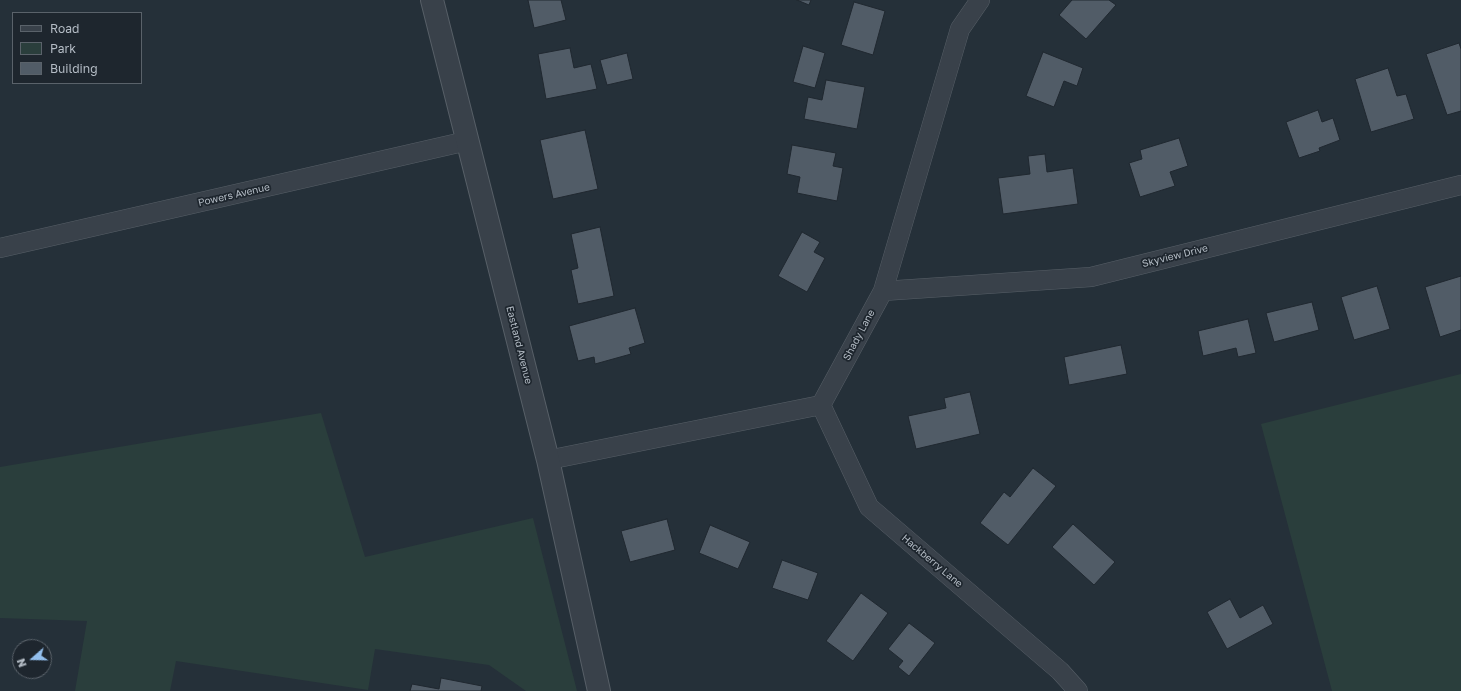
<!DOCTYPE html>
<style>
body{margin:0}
#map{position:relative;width:1461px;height:691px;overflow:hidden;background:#253039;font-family:"Golos Text",sans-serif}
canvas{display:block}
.legend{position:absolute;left:12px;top:12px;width:130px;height:72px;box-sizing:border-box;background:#1e262e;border:1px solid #5a626a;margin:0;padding:5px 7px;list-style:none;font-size:12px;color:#b4bcc5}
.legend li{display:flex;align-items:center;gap:8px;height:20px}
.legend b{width:20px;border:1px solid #5a626a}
.north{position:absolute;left:12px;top:639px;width:40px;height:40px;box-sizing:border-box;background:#1e262e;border:1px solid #5a626a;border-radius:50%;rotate:250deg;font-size:11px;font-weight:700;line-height:16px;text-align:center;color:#b4bcc5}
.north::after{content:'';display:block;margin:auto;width:14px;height:18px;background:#92beec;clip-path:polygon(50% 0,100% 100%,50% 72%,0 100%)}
</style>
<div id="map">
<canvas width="1461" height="691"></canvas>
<ul class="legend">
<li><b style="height:5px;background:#39414a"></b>Road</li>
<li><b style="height:11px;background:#2a3e3c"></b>Park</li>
<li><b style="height:11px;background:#515c67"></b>Building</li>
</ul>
<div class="north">N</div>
</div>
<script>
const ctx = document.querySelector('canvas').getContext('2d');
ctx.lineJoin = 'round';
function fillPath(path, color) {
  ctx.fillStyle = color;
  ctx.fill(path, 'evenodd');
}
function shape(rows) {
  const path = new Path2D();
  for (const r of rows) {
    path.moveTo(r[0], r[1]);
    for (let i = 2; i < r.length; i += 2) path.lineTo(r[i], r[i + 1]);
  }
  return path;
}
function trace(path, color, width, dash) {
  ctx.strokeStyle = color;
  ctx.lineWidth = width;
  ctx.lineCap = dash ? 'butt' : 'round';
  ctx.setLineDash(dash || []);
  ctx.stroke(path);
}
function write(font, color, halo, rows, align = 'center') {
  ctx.font = font + ' "Golos Text",sans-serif';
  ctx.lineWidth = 3.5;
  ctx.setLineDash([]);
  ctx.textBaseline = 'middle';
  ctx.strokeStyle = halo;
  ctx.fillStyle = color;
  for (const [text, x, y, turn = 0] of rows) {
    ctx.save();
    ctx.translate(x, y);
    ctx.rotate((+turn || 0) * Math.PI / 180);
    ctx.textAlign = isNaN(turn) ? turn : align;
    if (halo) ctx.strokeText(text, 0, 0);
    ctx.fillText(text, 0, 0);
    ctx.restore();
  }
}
fillPath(shape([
 [1461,374,1461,691,1332,691,1261,424],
 [321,413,365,557,533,518,577,691,526,691,489,665,375,649,368,690,176,661,170,691,75,691,87,621,0,618,0,467]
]), '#2a3e3c');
const building = shape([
 [528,0,561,0,566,20,534,28,528,0],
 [797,0,811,0,809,5,797,0],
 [1072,0,1109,0,1116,5,1086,39,1059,15,1072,0],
 [854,2,885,11,873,55,841,45,854,2],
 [1459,43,1461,49,1461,111,1447,115,1426,54,1459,43],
 [803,46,825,53,815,88,793,82,803,46],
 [570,48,574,68,591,64,597,89,546,99,538,54,570,48],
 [1043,52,1083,68,1077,86,1064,81,1054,107,1026,96,1043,52],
 [627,53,633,79,607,85,600,60,627,53],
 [1388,68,1397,96,1406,94,1414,119,1371,132,1355,79,1388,68],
 [826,80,865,87,857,129,804,119,808,97,822,100,826,80],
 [1318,110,1322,122,1333,118,1340,140,1319,148,1320,151,1299,158,1286,122,1318,110],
 [585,130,598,189,553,199,540,140,585,130],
 [1179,138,1188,166,1170,172,1175,186,1140,197,1129,163,1142,159,1140,150,1179,138],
 [792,145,836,153,833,166,843,168,837,201,797,193,800,177,787,174,792,145],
 [1045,154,1047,172,1073,168,1078,204,1003,214,998,178,1030,174,1028,156,1045,154],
 [600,227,614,296,578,304,571,270,578,268,571,234,600,227],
 [802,232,820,242,814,252,825,258,807,292,778,276,802,232],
 [1461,276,1461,330,1440,337,1425,287,1461,276],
 [1377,286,1390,329,1354,340,1341,297,1377,286],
 [1312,302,1319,330,1274,342,1266,313,1312,302],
 [635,308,645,343,629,348,631,354,595,364,594,357,578,361,569,326,635,308],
 [1248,319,1256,353,1238,357,1236,348,1203,356,1198,331,1248,319],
 [1121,345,1127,374,1069,385,1064,357,1121,345],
 [970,392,980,434,916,449,908,416,946,408,944,398,970,392],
 [1033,468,1056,486,1008,545,980,523,1004,492,1010,497,1033,468],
 [667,519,675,550,630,562,621,531,667,519],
 [1073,524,1115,562,1094,585,1052,547,1073,524],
 [710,525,750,542,738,569,699,553,710,525],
 [782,560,818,573,808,600,772,588,782,560],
 [861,593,888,613,853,661,826,641,861,593],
 [1230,599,1240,618,1263,605,1273,624,1227,649,1207,612,1230,599],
 [909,623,935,643,909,676,898,667,903,661,888,649,909,623],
 [441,678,482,686,481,691,410,691,412,684,439,689,441,678]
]);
fillPath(building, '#515c67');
trace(building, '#202830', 1);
const minor = shape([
 [0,248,467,141],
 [883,291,1091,277,1461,185],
 [821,405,883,291,960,29,980,0],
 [821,405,869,507,1060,671,1078,691],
 [548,460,821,405]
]);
const tertiary = shape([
 [432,0,548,460,599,691]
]);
trace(minor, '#575f67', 20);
trace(tertiary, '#575f67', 24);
trace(minor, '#39414a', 19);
trace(tertiary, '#39414a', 22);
write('10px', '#b4bcc5', '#1e262e', [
 ["Powers Avenue",234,195,-13],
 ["Skyview Drive",1175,256,-14],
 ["Shady Lane",859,335,-62],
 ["Eastland Avenue",519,345,76],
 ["Hackberry Lane",932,561,40]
]);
</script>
